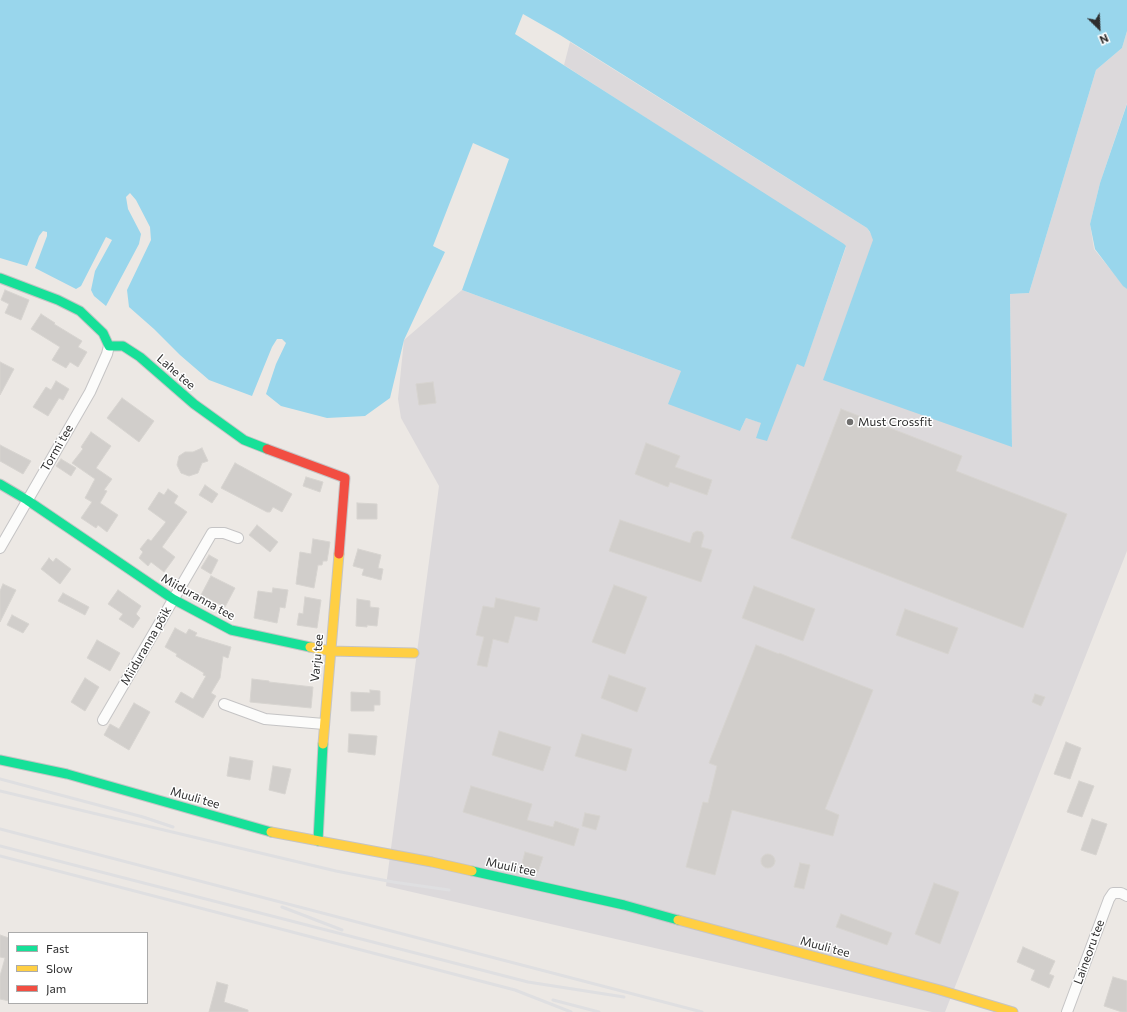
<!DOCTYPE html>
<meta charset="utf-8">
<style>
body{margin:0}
#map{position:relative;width:1127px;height:1012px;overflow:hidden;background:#ece8e4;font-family:Commissioner,sans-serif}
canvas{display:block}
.legend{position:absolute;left:8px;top:932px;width:140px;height:72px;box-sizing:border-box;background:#fff;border:1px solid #ababab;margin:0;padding:5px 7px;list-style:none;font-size:12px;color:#2e2e2e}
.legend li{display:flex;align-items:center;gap:8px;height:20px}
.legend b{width:20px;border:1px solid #ababab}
.north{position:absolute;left:1079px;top:8px;width:40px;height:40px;-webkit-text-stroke:3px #fff;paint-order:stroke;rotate:156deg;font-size:11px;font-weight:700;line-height:16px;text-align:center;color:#2e2e2e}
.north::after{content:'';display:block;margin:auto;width:14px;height:18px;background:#2e2e2e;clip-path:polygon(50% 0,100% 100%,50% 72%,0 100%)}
</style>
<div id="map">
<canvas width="1127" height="1012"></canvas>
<ul class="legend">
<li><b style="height:5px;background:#16e098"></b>Fast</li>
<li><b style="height:5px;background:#ffcf43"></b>Slow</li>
<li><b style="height:5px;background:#f24e42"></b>Jam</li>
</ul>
<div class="north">N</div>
</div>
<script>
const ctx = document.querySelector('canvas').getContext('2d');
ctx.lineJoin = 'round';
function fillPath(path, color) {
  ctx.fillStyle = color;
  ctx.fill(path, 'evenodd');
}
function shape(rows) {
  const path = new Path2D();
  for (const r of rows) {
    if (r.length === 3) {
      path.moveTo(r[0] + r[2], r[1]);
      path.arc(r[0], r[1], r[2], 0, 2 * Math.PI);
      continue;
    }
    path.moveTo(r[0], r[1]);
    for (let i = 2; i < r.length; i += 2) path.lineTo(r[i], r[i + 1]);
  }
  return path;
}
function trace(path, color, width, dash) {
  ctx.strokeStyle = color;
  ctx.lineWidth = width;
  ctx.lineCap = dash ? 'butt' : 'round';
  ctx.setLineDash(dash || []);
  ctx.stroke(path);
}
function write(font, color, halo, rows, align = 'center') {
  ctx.font = font + ' Commissioner,sans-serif';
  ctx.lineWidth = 3;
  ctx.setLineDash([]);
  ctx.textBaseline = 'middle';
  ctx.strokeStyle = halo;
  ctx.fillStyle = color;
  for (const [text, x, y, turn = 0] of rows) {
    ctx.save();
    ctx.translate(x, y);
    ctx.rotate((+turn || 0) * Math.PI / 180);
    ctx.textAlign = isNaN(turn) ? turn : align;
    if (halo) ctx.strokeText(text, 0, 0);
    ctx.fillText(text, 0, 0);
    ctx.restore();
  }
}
fillPath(shape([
 [1127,31,1127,103,1100,183,1090,224,1094,249,1123,285,1127,289,1127,551,945,1012,932,1012,386,886,439,486,401,418,398,399,404,340,462,290,681,371,740,431,746,418,762,423,797,364,804,366,846,247,564,65,570,42,867,228,1012,446,1010,294,1029,293,1096,70,1122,48]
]), '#dcd9db');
fillPath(shape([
 [0,0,1127,0,1127,31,1122,48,1096,70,1029,293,1010,294,1012,447,823,380,873,240,870,232,867,228,560,35,523,14,515,34,844,244,846,246,804,367,797,364,767,441,756,438,761,423,746,418,740,431,668,404,681,371,462,290,509,159,473,143,433,246,445,252,404,340,390,398,365,416,327,418,281,406,266,394,276,364,286,343,282,339,277,339,272,347,252,396,209,380,180,355,154,329,129,307,127,290,151,240,150,227,136,200,130,193,126,197,128,209,141,234,139,244,106,306,94,296,91,290,95,271,112,240,106,237,81,286,76,289,35,268,47,236,47,232,43,231,39,236,27,266,0,258],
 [1127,104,1127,289,1123,286,1095,249,1090,224,1100,183]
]), '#99d6ec');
const building = shape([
 [5,290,29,300,21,320,5,313,9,304,1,300,5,290],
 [41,314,55,323,54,324,82,341,78,347,87,352,78,367,70,362,66,368,52,360,60,347,31,329,41,314],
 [0,362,14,369,0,395,0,362],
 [56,381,69,389,63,400,59,398,48,416,33,407,46,387,51,390,56,381],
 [433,382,436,403,419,405,416,384,433,382],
 [122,398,154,421,139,442,107,418,122,398],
 [841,409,962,456,956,471,1067,514,1023,628,791,538,841,409],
 [91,432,111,446,96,468,112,479,104,490,107,491,100,503,118,515,107,532,98,525,96,528,81,518,92,502,85,498,95,479,72,463,83,449,81,447,91,432],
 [646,443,680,456,675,467,712,480,707,495,670,482,668,487,635,474,646,443],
 [0,445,31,461,23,474,0,461,0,445],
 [202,448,208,461,202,463,198,473,189,476,181,473,177,465,179,456,185,452,193,452,202,448],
 [61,459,76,468,71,476,56,466,61,459],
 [235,463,292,494,282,512,273,507,270,512,267,512,221,488,235,463],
 [306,477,323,482,320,492,303,486,306,477],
 [205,485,218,494,212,503,199,495,205,485],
 [168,489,178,496,174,503,187,512,162,547,175,557,164,572,151,562,148,566,139,558,143,552,140,549,148,539,151,541,166,522,148,509,159,492,164,495,168,489],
 [357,503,377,504,377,519,357,519,357,503],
 [620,520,690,543,693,533,697,531,702,532,704,536,701,547,712,550,701,582,609,551,620,520],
 [257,525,278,542,270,552,249,535,257,525],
 [313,539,330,542,327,561,323,561,322,565,318,565,314,588,296,584,300,552,311,554,313,539],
 [358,549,381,555,378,568,383,569,381,580,362,575,364,569,353,566,358,549],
 [209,555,218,560,211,574,201,568,209,555],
 [49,558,53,562,56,558,71,569,60,584,41,569,49,558],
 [211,576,235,588,225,607,201,595,211,576],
 [3,584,16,590,0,622,0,591,3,584],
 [614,585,647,597,625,654,592,642,614,585],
 [754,586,815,609,803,641,742,618,754,586],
 [273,588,288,590,285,608,280,607,277,623,254,618,258,591,272,593,273,588],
 [118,590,141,606,136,614,140,618,133,628,119,619,123,614,108,604,118,590],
 [63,593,89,607,85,615,58,601,63,593],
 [305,597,321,600,317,628,297,625,299,613,303,614,305,597],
 [496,598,540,608,537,621,515,616,508,643,493,639,487,667,477,665,484,637,476,635,483,606,494,608,496,598],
 [357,599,370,601,370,607,379,608,377,626,367,625,367,627,356,626,357,599],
 [905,609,958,628,948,654,896,635,905,609],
 [12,615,29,624,23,633,7,625,12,615],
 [175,628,186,634,189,629,197,633,195,636,231,647,228,658,223,656,220,678,211,693,216,696,203,718,175,702,181,692,193,699,206,676,203,675,204,673,176,656,177,654,165,647,175,628],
 [97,640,120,653,110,671,87,658,97,640],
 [756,645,779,654,779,653,873,690,825,809,839,815,833,836,732,810,715,875,686,867,703,802,708,803,717,766,709,763,756,645],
 [609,675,646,688,637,712,601,698,609,675],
 [85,678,99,687,85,711,71,702,85,678],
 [252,679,269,681,269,682,313,687,311,708,250,702,252,679],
 [370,690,380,691,380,705,374,705,374,711,351,711,351,692,370,693,370,690],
 [1035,694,1045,697,1041,706,1032,702,1035,694],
 [134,703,150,712,129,750,104,735,110,724,119,729,134,703],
 [499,731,551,747,543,771,492,755,499,731],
 [349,734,377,736,375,755,348,752,349,734],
 [582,734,632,749,626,771,575,756,582,734],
 [1066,742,1081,748,1070,779,1054,774,1066,742],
 [230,757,253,761,250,780,227,776,230,757],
 [273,766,291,769,285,794,269,790,273,766],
 [1079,781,1094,786,1082,817,1067,812,1079,781],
 [471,786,532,804,527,820,553,827,555,821,579,829,574,846,463,812,471,786],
 [585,813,600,816,596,830,582,826,585,813],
 [1092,819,1107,824,1096,855,1081,850,1092,819],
 [525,852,543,857,538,872,521,867,525,852],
 [768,861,7],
 [800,863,810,865,804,889,794,887,800,863],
 [934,883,959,892,940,944,915,934,934,883],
 [841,914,892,933,887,945,836,927,841,914],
 [0,935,9,938,9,1001,0,999,0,976,5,958,0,957,0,935],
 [1023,947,1055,961,1049,974,1054,976,1049,988,1031,980,1035,970,1017,962,1023,947],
 [1113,977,1127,981,1127,1012,1122,1012,1104,1006,1113,977],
 [217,982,228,985,224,1002,248,1010,248,1012,209,1012,217,982]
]);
fillPath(building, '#d1cecb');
trace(building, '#d7d4d0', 1);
const street = shape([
 [0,548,90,392,107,354,109,346],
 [224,704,265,719,324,724],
 [103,720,212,533,224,533,238,538],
 [1067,1012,1109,899,1113,893,1121,893,1127,896]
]);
const fast = shape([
 [0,278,58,300,80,311,103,333,109,346,123,346,140,357,194,404,244,440,267,449],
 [0,484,27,500,173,599,231,630,310,647],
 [0,760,67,774,271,832],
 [318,841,323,744],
 [472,871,624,905,678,920]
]);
const slow = shape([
 [310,647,330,651,414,653],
 [323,744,339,554],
 [271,832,432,862,472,871],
 [678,920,940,990,1013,1012]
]);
const jam = shape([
 [267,449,345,478,339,554]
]);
trace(street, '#c5c4c5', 12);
trace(fast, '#c5c4c5', 11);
trace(slow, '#c5c4c5', 11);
trace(jam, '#c5c4c5', 11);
trace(street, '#fcfcfb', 10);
trace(fast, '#16e098', 9);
trace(slow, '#ffcf43', 9);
trace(jam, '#f24e42', 9);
trace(shape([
 [0,779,143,817,173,827],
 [0,791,336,871,393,882,449,890],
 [0,829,702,1012],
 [0,846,528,982,624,997],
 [0,856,515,990,571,1012],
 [282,907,342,930],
 [553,1000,599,1012]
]), '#dfdfe1', 3);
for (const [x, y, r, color] of [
 [850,422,4,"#706f6e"]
]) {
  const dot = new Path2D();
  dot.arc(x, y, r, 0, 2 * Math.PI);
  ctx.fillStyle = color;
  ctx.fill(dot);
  trace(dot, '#fff', 1.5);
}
write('12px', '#2e2e2e', '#fff', [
 ["Lahe tee",176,372,41],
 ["Tormi tee",57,448,-60],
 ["Miiduranna tee",198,597,29],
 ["Miiduranna põik",146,646,-60],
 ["Varju tee",317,658,-85],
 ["Muuli tee",195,798,16],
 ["Muuli tee",511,867,12],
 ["Muuli tee",825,947,15],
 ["Laineoru tee",1089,952,-70]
]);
write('12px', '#2e2e2e', '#fff', [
 ["Must Crossfit",858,422]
], 'left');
</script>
